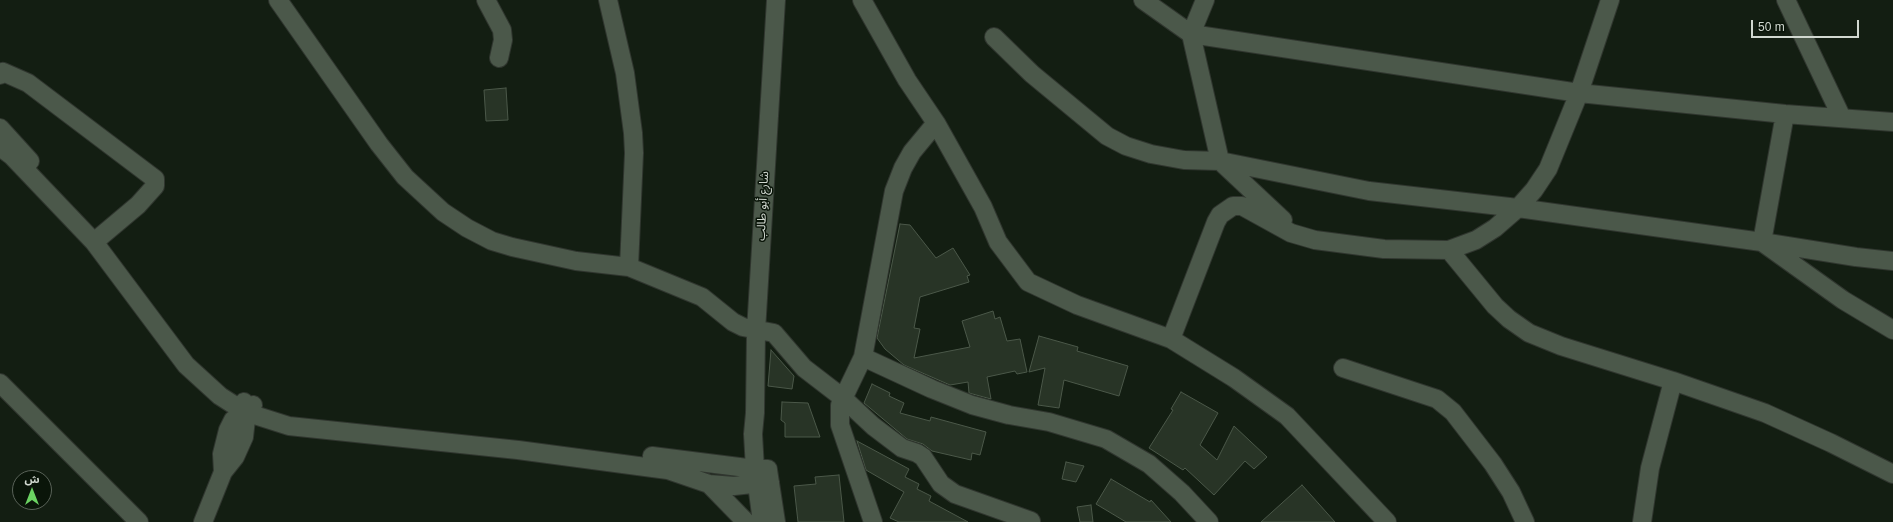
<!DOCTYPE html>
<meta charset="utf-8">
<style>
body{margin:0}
#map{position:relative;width:1893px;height:522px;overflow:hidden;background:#131e12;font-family:Helvetica,"Noto Sans Arabic",sans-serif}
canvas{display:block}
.north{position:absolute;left:12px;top:470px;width:40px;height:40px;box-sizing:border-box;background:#0a1509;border:1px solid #5a6359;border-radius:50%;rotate:0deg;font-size:11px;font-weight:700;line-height:16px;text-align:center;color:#d1d8d0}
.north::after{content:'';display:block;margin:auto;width:14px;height:18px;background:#6bd362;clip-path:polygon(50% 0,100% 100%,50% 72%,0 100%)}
.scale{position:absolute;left:1751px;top:20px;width:108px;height:18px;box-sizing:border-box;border:2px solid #d1d8d0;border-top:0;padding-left:5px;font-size:12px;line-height:14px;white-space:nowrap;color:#d1d8d0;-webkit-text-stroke:3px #0a1509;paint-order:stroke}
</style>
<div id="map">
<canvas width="1893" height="522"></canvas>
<div class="north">ش</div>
<div class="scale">50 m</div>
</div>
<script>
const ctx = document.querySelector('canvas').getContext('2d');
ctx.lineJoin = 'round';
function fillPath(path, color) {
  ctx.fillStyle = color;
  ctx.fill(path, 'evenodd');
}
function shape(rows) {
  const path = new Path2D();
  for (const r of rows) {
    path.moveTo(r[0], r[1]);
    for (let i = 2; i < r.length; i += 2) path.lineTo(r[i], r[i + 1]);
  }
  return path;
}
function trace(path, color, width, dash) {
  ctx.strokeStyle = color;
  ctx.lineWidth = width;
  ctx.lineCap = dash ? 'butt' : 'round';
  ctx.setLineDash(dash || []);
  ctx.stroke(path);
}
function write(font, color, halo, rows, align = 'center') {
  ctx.font = font + ' Helvetica,"Noto Sans Arabic",sans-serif';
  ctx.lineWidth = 3;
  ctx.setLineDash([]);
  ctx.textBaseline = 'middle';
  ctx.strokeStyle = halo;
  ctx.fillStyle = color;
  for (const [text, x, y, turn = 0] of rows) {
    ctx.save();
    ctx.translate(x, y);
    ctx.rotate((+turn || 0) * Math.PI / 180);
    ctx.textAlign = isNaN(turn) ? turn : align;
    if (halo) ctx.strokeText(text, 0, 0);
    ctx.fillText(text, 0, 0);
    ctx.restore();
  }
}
const building = shape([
 [506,88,508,120,486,121,484,90,506,88],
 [900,224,910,225,936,258,953,248,970,275,967,276,969,282,920,297,914,328,920,329,914,358,970,347,962,321,993,311,995,319,1000,317,1007,341,1020,339,1027,372,1017,374,1015,371,987,377,991,399,969,393,968,382,950,385,904,365,885,349,877,338,900,224],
 [1039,336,1078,347,1077,351,1128,366,1119,396,1064,380,1059,408,1038,405,1045,368,1029,372,1039,336],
 [771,350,794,376,792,389,768,386,771,350],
 [872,384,890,393,889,396,904,403,900,413,930,421,931,417,986,432,980,455,972,453,971,460,932,451,923,444,907,439,864,403,872,384],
 [1181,392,1218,413,1200,445,1217,460,1234,426,1267,457,1254,469,1245,461,1214,495,1185,468,1183,470,1149,448,1173,410,1171,409,1181,392],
 [782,402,808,403,820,437,785,437,785,423,781,420,782,402],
 [857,441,909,469,905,477,919,484,917,489,931,496,929,501,968,522,899,522,890,518,904,492,866,470,857,441],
 [1066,462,1084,466,1076,482,1062,479,1066,462],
 [839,475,844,522,798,522,794,486,816,484,815,477,839,475],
 [1111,479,1150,502,1151,500,1171,522,1126,522,1096,504,1111,479],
 [1302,485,1335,522,1261,522,1302,485],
 [1091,505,1093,522,1080,522,1077,507,1091,505]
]);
fillPath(building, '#283426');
trace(building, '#4b5849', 1);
const minor = shape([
 [278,0,379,144,405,177,443,212,467,228,492,241,512,247,576,261,629,267,702,297,733,322,743,327,774,333,804,368,843,398,873,426,902,448,917,453,923,457,941,484,955,494,1031,521],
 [486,0,502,30,503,40,499,58],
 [608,0,625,73,633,133,634,153,629,267],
 [862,0,907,80,936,123,983,207,998,242,1028,282,1077,305,1171,339,1234,378,1287,416,1387,522],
 [1143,0,1191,34,1579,93,1785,114,1893,122],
 [1205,0,1191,34,1220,161,1283,220],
 [1786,0,1842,118],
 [994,37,1032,74,1107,136,1126,146,1151,154,1184,160,1220,161,1369,191,1518,208,1762,242,1856,257,1893,261],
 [0,75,3,72,28,83,155,179,155,186,138,205,94,242],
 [1785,114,1762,242,1843,300,1893,330],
 [0,128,30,161],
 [0,147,12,156,94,242,186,365,220,396,245,412,289,426,518,450,668,470,709,484,734,486,770,482],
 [1449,250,1495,306,1509,319,1529,333,1561,346,1673,381,1765,413,1831,443,1893,474],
 [1171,339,1216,222,1220,215,1233,206,1242,206,1291,233,1315,240,1384,249,1449,250,1476,240,1495,228,1518,208,1534,190,1548,169,1579,93,1610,0],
 [863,357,932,389,972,405,1009,415,1049,422,1106,439,1149,464,1182,493,1209,522],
 [1343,368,1437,399,1453,412,1493,464,1511,492,1525,522],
 [0,383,139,522],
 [652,456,755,469,768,469],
 [768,470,776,522],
 [223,472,222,454,228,430,233,420,253,405],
 [709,484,746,522],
 [203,522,223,472,235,457,244,437,246,419,244,402],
 [762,522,755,469,753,434,755,413,756,331,776,0],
 [873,522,840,425,840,405,863,357,894,191,903,168,912,152,936,123],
 [1642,522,1650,468,1673,381]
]);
trace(minor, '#30362f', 20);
trace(minor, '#4b584a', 18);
write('12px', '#d1d8d0', '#0a1509', [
 ["شارع أبو طالب",763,206,-87]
]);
</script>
